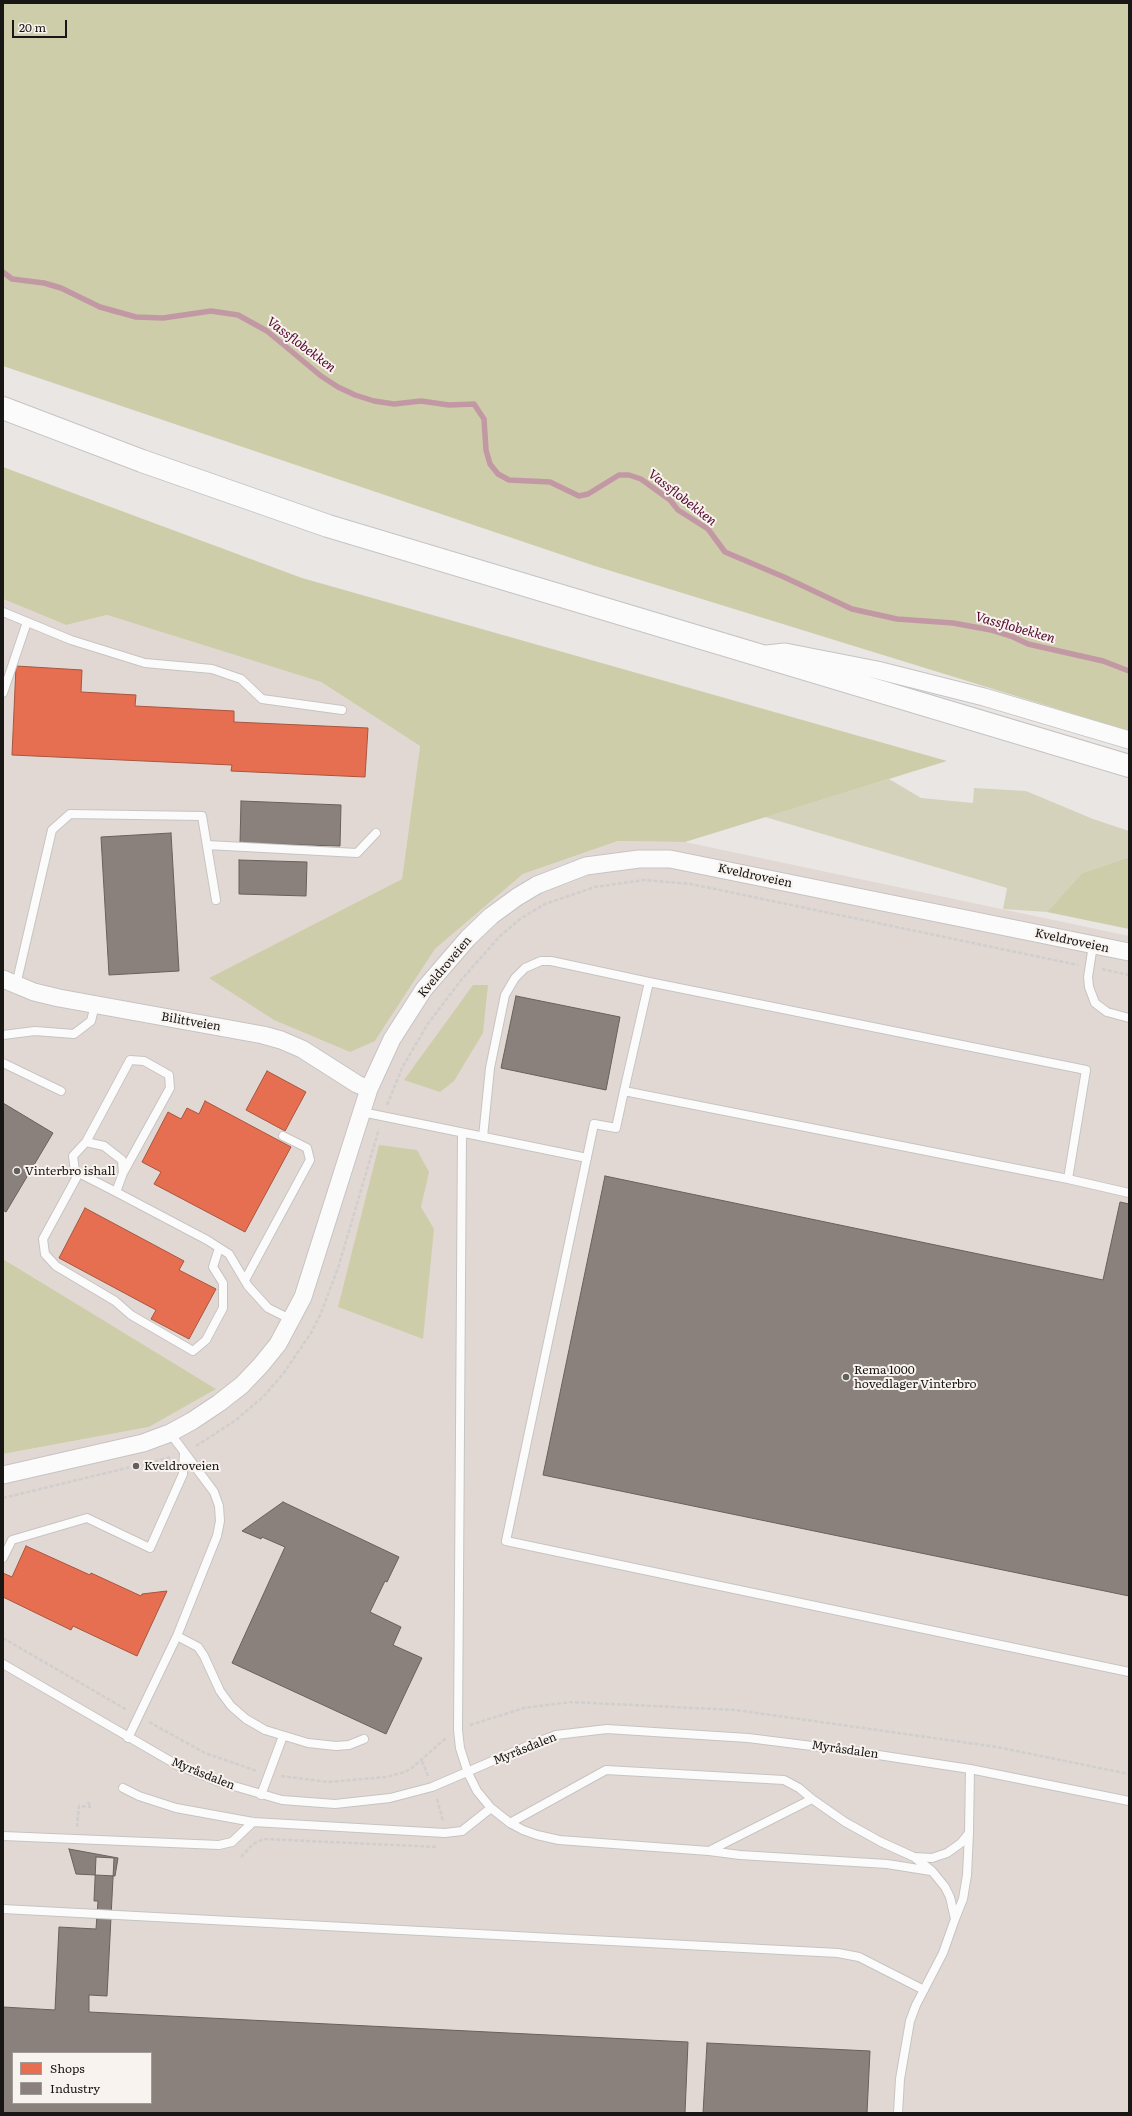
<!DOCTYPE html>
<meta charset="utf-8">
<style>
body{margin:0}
#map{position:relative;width:1132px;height:2116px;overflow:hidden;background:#e9e6e4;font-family:Literata,serif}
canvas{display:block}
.frame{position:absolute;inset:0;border:4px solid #191716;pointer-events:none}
.legend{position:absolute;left:12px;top:2052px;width:140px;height:52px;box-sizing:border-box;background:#f8f3ef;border:1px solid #9f9b98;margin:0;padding:5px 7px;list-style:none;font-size:12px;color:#191716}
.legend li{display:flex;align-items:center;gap:8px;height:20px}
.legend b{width:20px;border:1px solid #9f9b98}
.scale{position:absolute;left:12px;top:20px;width:55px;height:18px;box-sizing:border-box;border:2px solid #191716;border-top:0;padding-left:5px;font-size:12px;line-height:14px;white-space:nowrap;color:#191716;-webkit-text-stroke:3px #f8f3ef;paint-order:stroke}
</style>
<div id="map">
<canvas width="1132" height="2116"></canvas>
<div class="frame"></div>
<ul class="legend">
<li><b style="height:11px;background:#e76f51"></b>Shops</li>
<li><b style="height:11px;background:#8a817c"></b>Industry</li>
</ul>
<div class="scale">20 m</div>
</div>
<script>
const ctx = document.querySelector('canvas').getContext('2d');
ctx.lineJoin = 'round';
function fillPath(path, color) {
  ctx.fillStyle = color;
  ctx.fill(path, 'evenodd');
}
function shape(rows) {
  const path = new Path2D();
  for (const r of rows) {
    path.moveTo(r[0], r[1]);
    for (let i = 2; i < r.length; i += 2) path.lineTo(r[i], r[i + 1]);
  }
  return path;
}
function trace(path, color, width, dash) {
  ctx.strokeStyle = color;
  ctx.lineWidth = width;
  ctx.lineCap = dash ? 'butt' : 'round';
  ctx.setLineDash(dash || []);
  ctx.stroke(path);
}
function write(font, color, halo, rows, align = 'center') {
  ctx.font = font + ' Literata,serif';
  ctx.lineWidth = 4;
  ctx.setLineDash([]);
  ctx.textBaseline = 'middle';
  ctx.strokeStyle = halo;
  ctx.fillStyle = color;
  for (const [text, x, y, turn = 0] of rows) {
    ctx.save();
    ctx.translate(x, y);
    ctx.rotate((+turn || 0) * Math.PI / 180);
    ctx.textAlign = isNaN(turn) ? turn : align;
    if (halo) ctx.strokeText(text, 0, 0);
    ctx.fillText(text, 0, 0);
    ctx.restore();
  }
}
fillPath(shape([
 [3,599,66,625,107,615,321,682,420,746,402,879,209,978,375,1041,435,949,523,874,618,841,685,842,1129,936,1129,2113,3,2113,3,1454,149,1427,215,1389,3,1259],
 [13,2053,151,2053,151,2103,13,2103]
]), '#e1d8d3');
fillPath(shape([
 [889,779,921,798,973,803,974,788,1026,791,1093,819,1129,831,1129,857,1082,873,1047,912,1003,909,1007,888,765,817]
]), '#d4d2bb');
fillPath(shape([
 [3,3,1129,3,1129,731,595,566,3,366],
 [3,467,302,578,947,761,685,842,618,841,523,874,435,949,375,1041,350,1052,274,1020,209,978,402,879,420,746,321,682,107,615,66,625,3,599],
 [1129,857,1129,929,1047,912,1082,873],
 [473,985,488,985,483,1033,454,1081,440,1092,404,1080],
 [379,1145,417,1150,429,1172,421,1207,434,1229,423,1339,338,1307],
 [3,1259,216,1389,149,1427,3,1454]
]), '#cecdaa');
const shops = shape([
 [16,666,82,670,81,692,136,695,135,706,234,711,234,722,368,728,365,777,231,771,232,765,12,755,16,666],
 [267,1071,306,1092,285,1131,246,1110,267,1071],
 [205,1101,291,1147,245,1232,154,1184,161,1172,142,1162,168,1112,181,1119,187,1108,199,1114,205,1101],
 [85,1208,184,1261,179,1270,216,1289,189,1339,151,1319,156,1310,59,1258,85,1208],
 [26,1546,90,1575,91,1573,141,1596,142,1594,167,1591,137,1656,73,1626,71,1630,3,1597,3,1573,12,1577,26,1546]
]);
fillPath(shops, '#e76f51');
trace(shops, '#a9553f', 1);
const industry = shape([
 [241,801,341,805,340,846,240,843,241,801],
 [171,833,179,971,109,975,101,837,171,833],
 [239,860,307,862,306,896,239,894,239,860],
 [516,996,620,1017,606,1090,501,1068,516,996],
 [3,1103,53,1133,6,1212,3,1210,3,1103],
 [605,1176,1103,1280,1120,1202,1129,1204,1129,1596,543,1475,605,1176],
 [283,1502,399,1557,387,1582,385,1581,370,1612,401,1627,393,1645,422,1658,386,1734,232,1663,285,1547,262,1537,261,1539,242,1531,283,1502],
 [69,1849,118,1858,115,1876,76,1874,69,1849],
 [96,1857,114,1858,107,1996,89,1995,89,2012,688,2042,685,2113,3,2113,3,2007,55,2010,59,1927,96,1929,98,1901,94,1901,96,1857],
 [13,2053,151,2053,151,2103,13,2103,13,2053],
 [707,2043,870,2051,867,2113,703,2113,707,2043]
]);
fillPath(industry, '#8a817c');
trace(industry, '#68615d', 1);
trace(shape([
 [3,272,12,279,44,283,61,288,100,307,136,317,163,318,211,311,238,315,267,331,321,376,338,387,355,395,374,401,394,404,421,401,449,405,474,404,484,419,486,450,490,464,498,474,509,480,550,482,579,496,588,494,619,475,629,475,641,479,670,500,678,510,708,529,725,552,784,577,852,609,897,619,953,623,991,630,1013,637,1028,644,1103,661,1129,671]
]), '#c398a5', 5.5);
const service = shape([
 [3,612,71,640,145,663,212,669,241,679,262,699,342,710],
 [3,693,27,622],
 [207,845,357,853,376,833],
 [1093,945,1088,977,1089,987,1095,1003,1107,1012,1129,1018],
 [16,985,52,830,70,814,202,816,216,900],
 [3,1035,35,1031,74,1034,91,1021,95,1005],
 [3,1063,61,1091],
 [624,1091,649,982,1086,1070,1068,1179],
 [362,1112,587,1158],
 [462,1133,458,1730,460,1748,468,1773,477,1791,491,1808,510,1823,523,1830,537,1835,559,1840,709,1851,812,1799],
 [483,1137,490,1068,505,995,515,978,525,968,541,961,551,961,649,982],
 [86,1142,130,1060,144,1061,169,1075,170,1088,123,1173],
 [79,1173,43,1239,45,1254,56,1266,115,1301,131,1315,193,1351,206,1340,223,1308,223,1283,213,1267,219,1248],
 [116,1192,123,1173,122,1160,104,1146,86,1142,73,1156,75,1171,116,1192,207,1240,229,1254,248,1286,268,1308,292,1320],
 [1129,1193,1068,1179,624,1091,616,1128,594,1124,506,1541,1129,1672],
 [245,1280,310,1160,307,1148,283,1136],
 [3,1558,12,1540,87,1518,150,1548,183,1474,184,1452],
 [177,1636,198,1647,204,1656,220,1691,231,1706,246,1719,265,1730,308,1743,336,1746,349,1745,364,1739],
 [3,1664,177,1765,220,1782,282,1800,335,1804,390,1798,432,1787,532,1744,556,1735,607,1729,748,1738,852,1751,970,1769,1129,1801],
 [128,1738,177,1636,217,1536,220,1521,219,1506,214,1492,170,1433],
 [123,1788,139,1796,176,1808,253,1822,445,1833,462,1831,491,1808],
 [261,1795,283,1736],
 [510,1823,606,1770,784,1780,799,1788,812,1799,845,1822,881,1842,914,1857,932,1871,945,1887,950,1897,955,1919,943,1953,916,2005,910,2021,900,2079,898,2113],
 [3,1836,219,1845,232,1842,253,1822],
 [709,1851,740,1855,887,1864,931,1871],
 [914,1857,932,1858,947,1853,961,1843,969,1833,970,1769],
 [3,1909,838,1953,859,1957,924,1990],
 [955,1919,963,1899,967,1875,969,1833]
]);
const minor = shape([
 [767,654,785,652,877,670,984,697,1129,740],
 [3,979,34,992,59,998,263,1035,281,1040,302,1049,357,1084,369,1089],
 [3,1475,143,1443,170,1433,192,1421,219,1403,242,1385,261,1365,278,1344,303,1297,369,1089,392,1039,424,989,468,938,491,916,517,897,537,885,586,866,639,859,670,859,1129,952]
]);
const trunk = shape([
 [3,408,142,461,328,526,1129,766]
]);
trace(service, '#c6c4c3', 10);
trace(minor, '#c6c4c3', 19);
trace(trunk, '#c6c4c3', 24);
trace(shape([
 [1102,969,1129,975],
 [387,1105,402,1068,427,1025,462,979,500,936,520,919,545,904,595,887,644,880,691,884,1078,965],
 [196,1446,236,1420,264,1396,283,1374,311,1333,321,1313,339,1265,379,1129],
 [3,1498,172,1457],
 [3,1638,127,1710],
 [149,1722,205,1753,257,1771],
 [470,1725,524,1708,570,1702,736,1710,997,1747,1129,1774],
 [422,1761,428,1776],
 [281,1776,328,1782,386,1777,405,1772,413,1767,446,1738],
 [437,1799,443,1821],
 [88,1802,91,1807],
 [77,1827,79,1806,91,1807],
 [241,1857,253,1844,264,1839,438,1847]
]), '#d0cece', 2.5, [4, 2]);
trace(service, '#fcfbfb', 8);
trace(minor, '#fcfbfb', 17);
trace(trunk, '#fcfbfb', 22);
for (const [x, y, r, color] of [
 [17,1171,4,"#625f5e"],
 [846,1377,4,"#625f5e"],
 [136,1466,4,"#625f5e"]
]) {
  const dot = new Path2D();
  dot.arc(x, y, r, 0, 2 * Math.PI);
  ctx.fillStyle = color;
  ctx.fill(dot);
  trace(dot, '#f8f3ef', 1.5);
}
write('12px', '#191716', '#f8f3ef', [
 ["Kveldroveien",755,876,12],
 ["Kveldroveien",1072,941,12],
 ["Kveldroveien",445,967,-50],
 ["Bilittveien",191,1022,10],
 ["Myråsdalen",525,1749,-22],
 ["Myråsdalen",845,1750,8],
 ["Myråsdalen",203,1774,22]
]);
write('12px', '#191716', '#f8f3ef', [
 ["Vinterbro ishall",25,1171],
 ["Rema 1000",854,1370],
 ["hovedlager Vinterbro",854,1384],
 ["Kveldroveien",144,1466]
], 'left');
write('italic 13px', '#53062b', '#f8f3ef', [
 ["Vassflobekken",301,345,37],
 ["Vassflobekken",682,498,38],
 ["Vassflobekken",1015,628,16]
]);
</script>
